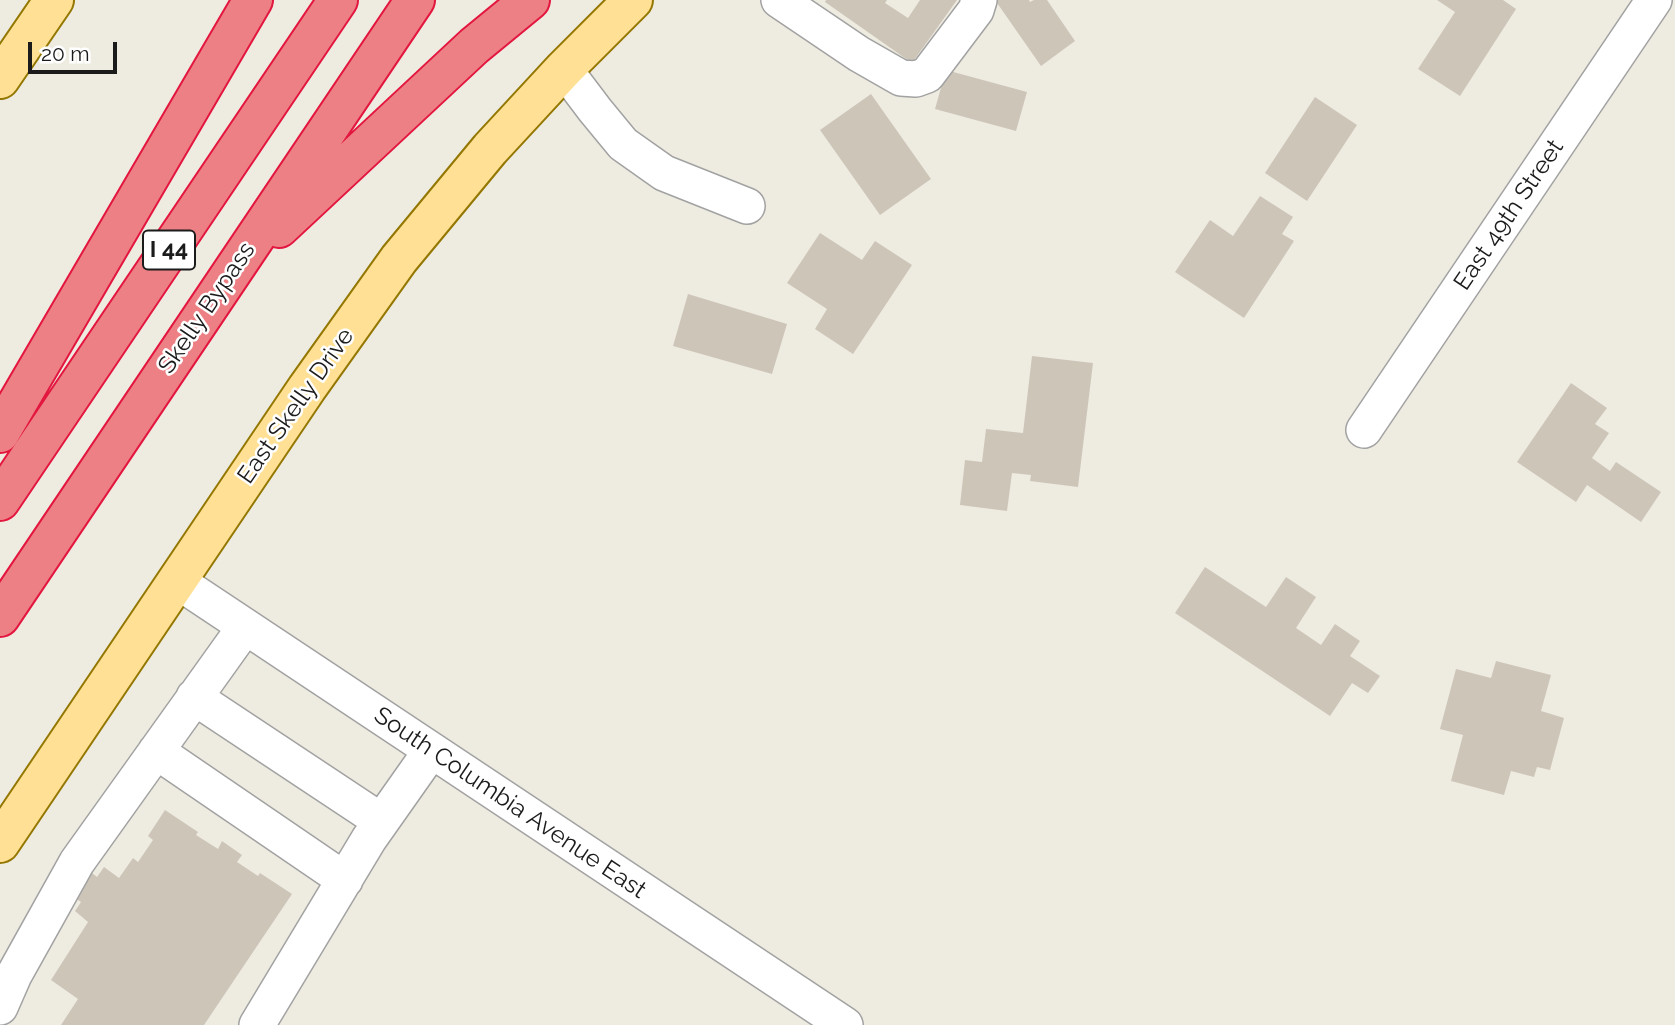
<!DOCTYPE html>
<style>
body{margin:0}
#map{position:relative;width:1675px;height:1025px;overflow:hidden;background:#eeebe0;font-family:Raleway,sans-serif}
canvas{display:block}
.scale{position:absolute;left:28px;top:42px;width:89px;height:32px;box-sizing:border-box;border:4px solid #1b1b1b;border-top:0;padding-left:9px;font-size:21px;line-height:24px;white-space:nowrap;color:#1b1b1b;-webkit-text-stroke:5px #fff;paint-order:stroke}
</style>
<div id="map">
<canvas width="1675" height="1025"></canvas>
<div class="scale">20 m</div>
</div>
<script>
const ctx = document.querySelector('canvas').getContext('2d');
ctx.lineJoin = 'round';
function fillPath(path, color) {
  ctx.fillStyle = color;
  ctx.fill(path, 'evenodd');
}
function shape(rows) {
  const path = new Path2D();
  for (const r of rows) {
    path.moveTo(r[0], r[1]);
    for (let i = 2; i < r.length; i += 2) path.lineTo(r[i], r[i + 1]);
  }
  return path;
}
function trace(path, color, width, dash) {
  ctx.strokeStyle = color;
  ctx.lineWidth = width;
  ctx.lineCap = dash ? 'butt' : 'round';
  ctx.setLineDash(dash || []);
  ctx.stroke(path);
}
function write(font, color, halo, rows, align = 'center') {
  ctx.font = font + ' Raleway,sans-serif';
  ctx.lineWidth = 5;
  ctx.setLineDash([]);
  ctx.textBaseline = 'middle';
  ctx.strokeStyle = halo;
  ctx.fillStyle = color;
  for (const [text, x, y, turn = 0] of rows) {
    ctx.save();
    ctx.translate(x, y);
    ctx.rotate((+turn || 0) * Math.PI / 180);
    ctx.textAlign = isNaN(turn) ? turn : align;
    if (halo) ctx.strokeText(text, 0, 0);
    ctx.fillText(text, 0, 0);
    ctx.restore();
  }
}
fillPath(shape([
 [826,0,887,0,885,3,908,18,920,0,957,0,912,63,825,2],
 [995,0,1029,0,1030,2,1034,0,1047,0,1075,41,1041,66],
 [1437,0,1503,0,1516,9,1460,96,1418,69,1455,12],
 [946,70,1027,92,1016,131,935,109],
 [871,94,931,179,880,215,820,130],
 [1315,97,1357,125,1307,201,1265,173],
 [1260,196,1293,217,1282,234,1294,241,1244,318,1175,272,1210,220,1233,236],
 [820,233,862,260,875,241,912,265,853,354,815,329,827,309,787,283],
 [688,294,787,324,772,374,673,346],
 [1032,356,1093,363,1078,487,1030,481,1031,475,1012,473,1007,511,960,505,965,460,982,462,986,429,1023,433],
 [1571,383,1607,408,1595,424,1609,433,1592,458,1610,471,1616,462,1661,492,1641,522,1587,485,1576,502,1517,462],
 [1205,567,1266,607,1286,577,1316,597,1296,628,1321,645,1335,624,1360,641,1350,656,1380,676,1368,693,1352,683,1330,716,1175,613],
 [1496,661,1551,675,1541,711,1564,718,1550,770,1537,767,1534,777,1511,771,1504,795,1451,781,1463,735,1440,729,1456,669,1491,678],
 [165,810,198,832,196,835,218,849,222,841,242,855,237,862,258,876,260,873,292,894,204,1025,61,1025,78,999,51,980,88,922,75,911,81,902,75,898,92,873,97,877,104,867,119,878,133,858,138,862,153,840,148,836]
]), '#cec5b9');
const minor = shape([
 [779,0,859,54,901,78,916,79,927,75,976,10,979,0],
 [564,69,595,110,623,144,664,173,747,206],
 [1364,430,1654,0],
 [177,581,845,1025],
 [194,697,381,821],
 [156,751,345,880],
 [0,1007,14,975,77,862,245,627],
 [257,1025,369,839,431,751]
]);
const major = shape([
 [0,79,54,0],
 [0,843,307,388,399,259,490,149,564,69,633,0]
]);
const highway = shape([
 [279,228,474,46,530,0],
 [0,433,253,0],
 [0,501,338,0],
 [0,617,415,0]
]);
trace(minor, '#a2a2a2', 38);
trace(major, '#937700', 42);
trace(highway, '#e3163f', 42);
trace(minor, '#fff', 35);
trace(major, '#ffe094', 38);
trace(highway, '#ed8085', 38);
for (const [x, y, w] of [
 [169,250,52]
]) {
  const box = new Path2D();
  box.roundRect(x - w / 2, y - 19.5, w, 39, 5);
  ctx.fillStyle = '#fff';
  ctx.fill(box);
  trace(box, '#1b1b1b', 2);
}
write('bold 23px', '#1b1b1b', null, [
 ["I 44",169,250]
]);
write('24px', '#1b1b1b', '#fff', [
 ["East 49th Street",1509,215,-56],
 ["Skelly Bypass",207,308,-56],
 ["East Skelly Drive",296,406,-55],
 ["South Columbia Avenue East",510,803,34]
]);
</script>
